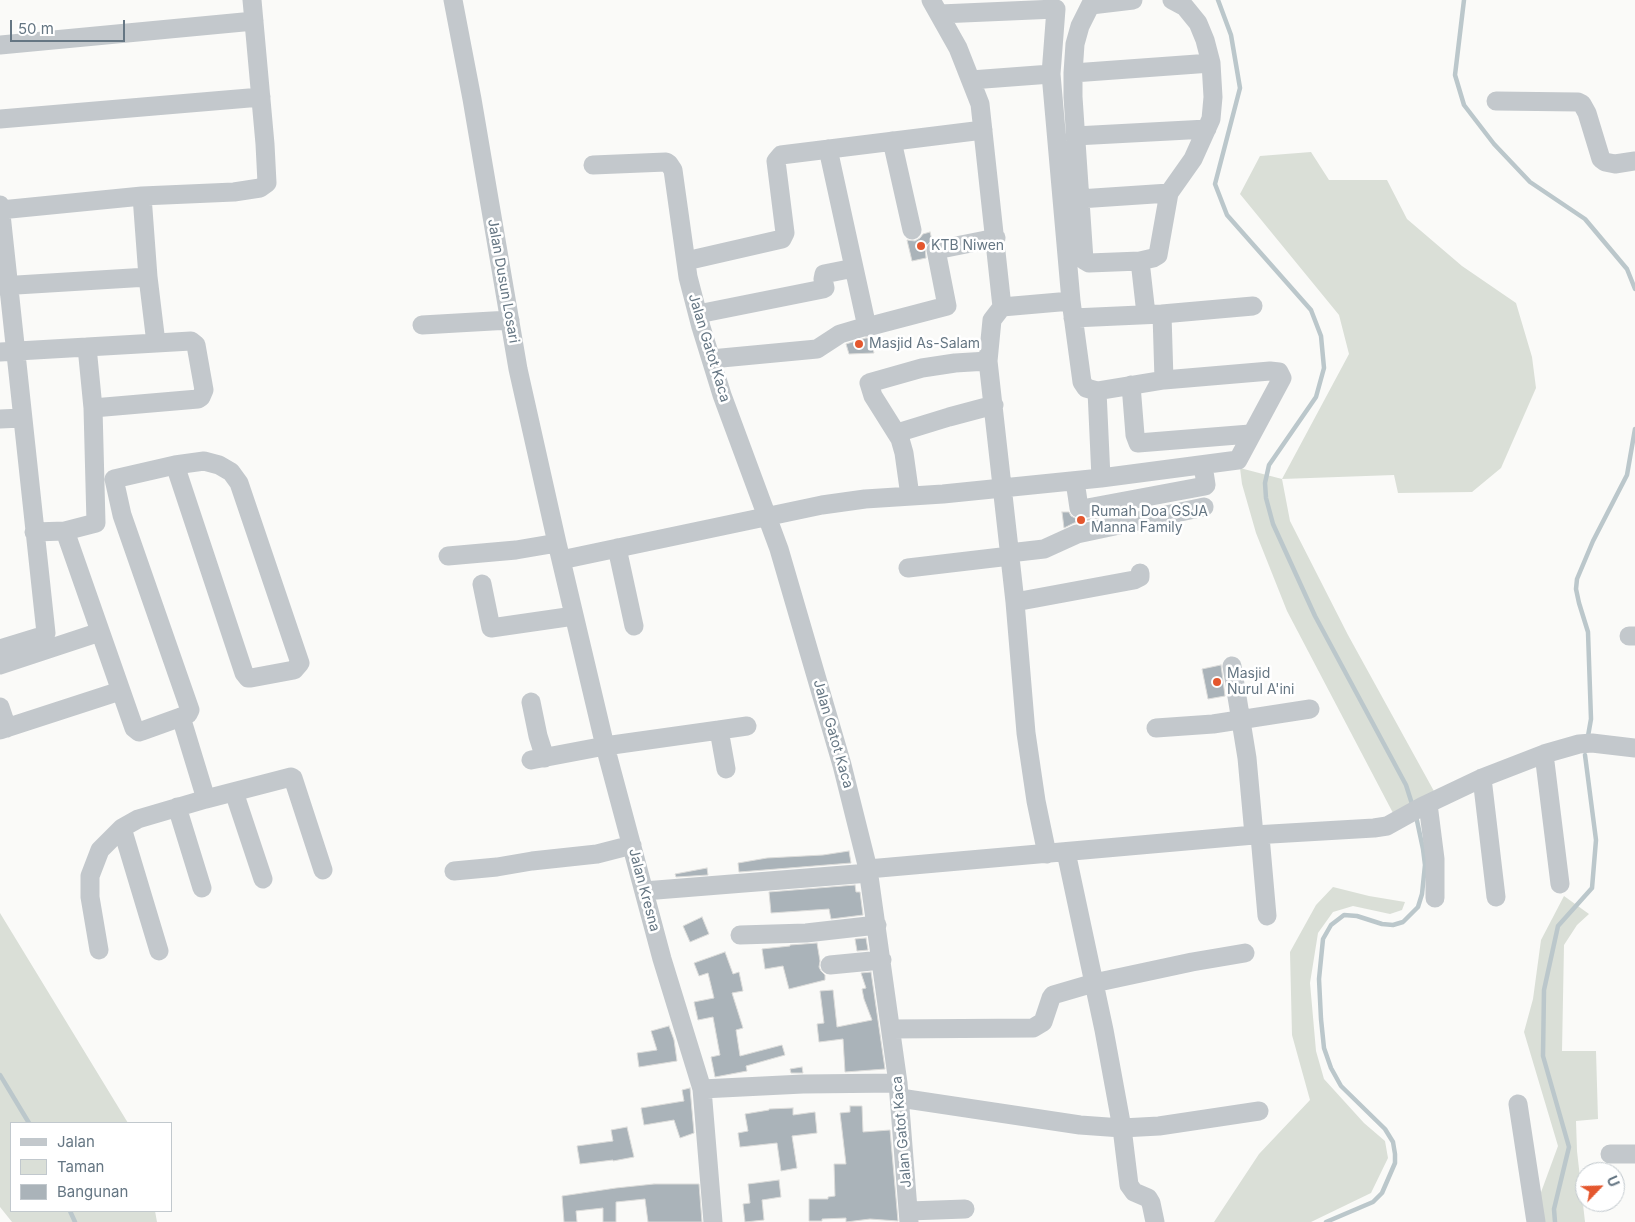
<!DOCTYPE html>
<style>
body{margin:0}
#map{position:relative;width:1635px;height:1222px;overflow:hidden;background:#fafaf8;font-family:Inter,sans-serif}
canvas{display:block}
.legend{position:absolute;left:10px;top:1122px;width:162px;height:90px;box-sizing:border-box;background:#fff;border:1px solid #c1c8cd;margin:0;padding:6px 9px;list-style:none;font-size:15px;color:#657683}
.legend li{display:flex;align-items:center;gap:10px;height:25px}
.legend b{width:25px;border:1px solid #c1c8cd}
.north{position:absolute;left:1575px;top:1162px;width:50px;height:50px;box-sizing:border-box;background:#fff;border:1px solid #c1c8cd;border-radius:50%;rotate:66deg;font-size:14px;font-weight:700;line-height:20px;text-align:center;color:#657683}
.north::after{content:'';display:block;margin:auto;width:18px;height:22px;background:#e4572e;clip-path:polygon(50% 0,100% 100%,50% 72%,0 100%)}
.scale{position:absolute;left:10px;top:20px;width:115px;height:22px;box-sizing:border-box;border:2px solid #657683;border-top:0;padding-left:6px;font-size:15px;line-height:18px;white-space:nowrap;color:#657683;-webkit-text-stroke:4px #fff;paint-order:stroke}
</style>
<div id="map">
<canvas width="1635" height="1222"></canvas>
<ul class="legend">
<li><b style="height:6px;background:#c3c8cc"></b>Jalan</li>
<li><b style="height:14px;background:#dadfd7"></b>Taman</li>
<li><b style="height:14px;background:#aab3b9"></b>Bangunan</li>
</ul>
<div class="north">U</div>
<div class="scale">50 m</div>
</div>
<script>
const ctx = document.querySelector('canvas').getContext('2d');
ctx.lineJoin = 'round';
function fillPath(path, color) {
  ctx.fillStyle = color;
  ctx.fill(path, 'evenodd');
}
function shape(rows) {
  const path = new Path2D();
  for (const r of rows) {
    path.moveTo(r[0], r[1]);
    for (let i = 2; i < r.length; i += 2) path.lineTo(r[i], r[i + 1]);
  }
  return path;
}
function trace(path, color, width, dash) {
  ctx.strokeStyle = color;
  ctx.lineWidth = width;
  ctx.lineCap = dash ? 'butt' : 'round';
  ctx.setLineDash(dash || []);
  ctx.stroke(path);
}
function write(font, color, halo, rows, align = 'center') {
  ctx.font = font + ' Inter,sans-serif';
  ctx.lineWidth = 5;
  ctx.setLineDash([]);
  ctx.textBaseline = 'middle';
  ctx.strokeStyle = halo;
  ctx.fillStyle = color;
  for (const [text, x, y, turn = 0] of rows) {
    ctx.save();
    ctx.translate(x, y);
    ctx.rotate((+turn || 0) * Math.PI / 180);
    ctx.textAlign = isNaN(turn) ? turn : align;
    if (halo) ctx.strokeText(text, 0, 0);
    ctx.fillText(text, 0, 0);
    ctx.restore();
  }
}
fillPath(shape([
 [1311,152,1329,180,1387,180,1407,219,1462,266,1516,303,1532,357,1536,388,1501,468,1472,492,1398,493,1394,475,1282,479,1290,521,1348,635,1435,793,1393,813,1287,611,1256,533,1242,484,1240,468,1282,479,1349,354,1339,315,1240,194,1260,156],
 [1333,887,1369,896,1405,902,1402,910,1390,914,1353,906,1333,912,1318,933,1310,983,1316,1051,1324,1079,1364,1123,1385,1141,1388,1158,1371,1193,1311,1222,1214,1222,1259,1154,1310,1100,1292,1035,1290,952,1316,905],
 [1564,896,1589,914,1577,925,1564,945,1562,1051,1596,1051,1598,1119,1576,1121,1577,1151,1585,1222,1543,1222,1540,1195,1558,1146,1524,1032,1533,999,1541,940],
 [0,913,128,1123,11,1123,11,1211,155,1211,157,1222,12,1222,0,1207]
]), '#dadfd7');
trace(shape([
 [1218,0,1231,35,1240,88,1215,184,1227,215,1311,310,1321,336,1324,368,1316,397,1269,465,1265,483,1266,498,1273,524,1315,616,1406,785,1413,807],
 [1464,0,1455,75,1464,105,1494,144,1530,182,1585,219,1627,269,1635,289],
 [1588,736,1591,719,1588,632,1579,603,1576,589,1577,579,1593,541,1627,475,1635,429],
 [0,1075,29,1123],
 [70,1211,75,1222],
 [1326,1222,1373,1202,1382,1193,1395,1163,1395,1154,1393,1142,1385,1129,1341,1086,1331,1068,1324,1048,1321,1019,1319,979,1323,939,1331,925,1344,915,1357,916,1382,924,1393,925,1403,922,1418,907,1422,894,1425,865,1423,849,1416,816],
 [1555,1222,1554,1209,1569,1147,1543,1056,1544,990,1558,926,1592,888,1596,840,1585,755]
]), '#bbc7cb', 4.5);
const building = shape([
 [930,232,932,240,925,247,926,258,912,261,907,240,915,241,920,238,923,234,930,232],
 [866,338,870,338,874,353,849,354,846,344,866,338],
 [1062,512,1069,512,1071,516,1079,520,1099,518,1074,523,1064,528,1062,512],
 [1221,665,1225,696,1208,699,1202,669,1221,665],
 [849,851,851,863,739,872,738,863,767,858,823,855,849,851],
 [707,868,708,875,676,877,675,874,707,868],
 [855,885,856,892,860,892,863,915,831,919,829,909,771,913,769,892,855,885],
 [702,917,709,934,690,942,683,926,702,917],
 [866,938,868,950,857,951,855,939,866,938],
 [817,943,820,961,819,967,821,971,825,975,825,980,789,989,783,966,765,969,762,949,790,946,790,945,817,943],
 [725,952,733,974,739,972,743,991,732,993,743,1028,736,1030,740,1056,782,1045,785,1055,746,1066,747,1071,715,1077,711,1057,720,1055,713,1017,698,1020,694,1002,714,998,708,973,699,976,694,963,725,952],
 [871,972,885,1069,845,1072,843,1039,819,1042,817,1024,824,1023,820,991,833,990,837,1027,872,1020,864,999,862,989,866,988,861,973,871,972],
 [669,1026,674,1040,677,1061,639,1067,637,1053,657,1050,651,1031,669,1026],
 [802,1067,803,1073,791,1073,790,1069,802,1067],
 [690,1088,694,1133,680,1138,674,1120,644,1125,641,1108,684,1101,682,1090,690,1088],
 [850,1106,862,1106,863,1132,890,1130,898,1221,870,1219,846,1222,846,1218,822,1219,822,1221,809,1221,809,1199,828,1199,828,1197,835,1196,834,1164,846,1164,840,1113,850,1112,850,1106],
 [793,1108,793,1115,815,1112,817,1133,792,1136,797,1168,781,1171,777,1143,740,1147,738,1133,748,1131,745,1114,769,1110,769,1109,793,1108],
 [627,1127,634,1157,613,1161,613,1160,580,1164,577,1146,613,1141,611,1130,627,1127],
 [779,1180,781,1197,762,1200,764,1220,745,1222,743,1204,750,1203,748,1184,779,1180],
 [654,1184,699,1184,702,1222,648,1222,645,1199,616,1202,616,1222,603,1222,603,1208,576,1211,577,1222,564,1222,562,1196,616,1188,654,1184]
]);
fillPath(building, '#aab3b9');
trace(building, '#dcdcda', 1);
trace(shape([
 [453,0,472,99,518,369,557,543,605,746,662,959,702,1089,713,1222],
 [931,0,958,48,980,104,1002,307,992,320,988,361,1015,602,1026,733,1036,801,1047,854],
 [1093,0,1080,26,1075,44,1073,73,1073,97,1084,260,1089,263,1140,261,1146,314],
 [1091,5,1133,0],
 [0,45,254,21],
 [1073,73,1211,63],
 [971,80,1051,74],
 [1496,101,1578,102,1582,104,1587,113,1601,159,1605,162,1615,164,1635,161],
 [0,119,261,97],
 [1075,136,1207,129],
 [892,141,912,230],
 [828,149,867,327,947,306,936,250,996,238],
 [593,165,666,162,669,164,673,170,688,277,701,327,722,395,779,549,842,765,868,869,898,1083,909,1222],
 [1079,199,1169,193],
 [0,205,46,633,42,636,0,649],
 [0,210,142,196],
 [686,261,782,239,785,233,776,161,781,155,983,130],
 [1140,261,1153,258,1158,255,1169,193,1193,159,1211,119,1213,97,1211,63,1205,40,1198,23,1185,7,1172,0],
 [148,277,156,343],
 [0,286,148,277,142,196,234,192,260,188,267,183,265,144,252,0],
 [1002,307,1071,301],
 [698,314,823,289,825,288,823,279,824,274,854,268],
 [1162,314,1253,306],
 [1073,318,1162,314,1164,380],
 [422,325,510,320],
 [0,352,191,341,196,345,204,390,201,397,198,399,93,408],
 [711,359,817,349,840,334,867,326],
 [1131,385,1135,435,1138,443,1250,434],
 [1097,391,1101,478],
 [0,419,22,418],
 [897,433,949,417,994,405],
 [1075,481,1079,508,1082,509,1205,486,1206,485,1203,465],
 [910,496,904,453,900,439,873,396,869,383,922,368,955,363,988,361],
 [65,531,134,728,139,732,142,731,181,717,188,714,190,710,122,515,114,479,175,465,204,461,219,465,231,472,239,483,300,663,294,670,251,678,248,678,244,673,175,465],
 [34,532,65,531,96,523,93,408,87,347],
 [617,548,634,626],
 [1009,553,1044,549,1077,534,1204,507],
 [448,556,516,550,557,543],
 [561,560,822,505,865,499,943,494,1101,478,1238,460,1282,378,1279,372,1270,371,1164,380,1097,391,1086,388,1082,382,1071,301,1051,74,1056,9,940,14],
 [908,568,1010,556],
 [482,584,491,628,574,616],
 [1015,602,1134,580,1140,577,1140,573],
 [1629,636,1635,636],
 [0,665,100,632],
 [1232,666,1247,758,1254,835],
 [531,702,538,736,545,758],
 [0,707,7,728],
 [181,717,206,799,291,777,293,778,323,870],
 [1156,728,1213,724,1310,709],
 [0,730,120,691],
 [719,730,747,726],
 [1544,754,1560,884],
 [531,760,605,746,719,730,726,769],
 [1482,778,1496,897],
 [234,792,263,879],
 [1428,804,1435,859,1435,898],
 [177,807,202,888],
 [122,828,159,951],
 [1260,836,1267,916],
 [1066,852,1104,1030,1122,1128,1129,1185,1134,1192,1148,1198,1151,1203,1155,1222],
 [868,869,1254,835,1374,828,1387,826,1423,806,1482,778,1544,754,1579,744,1592,743,1635,748],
 [454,871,497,867,532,861,597,854,632,845],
 [644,891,869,873],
 [740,935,806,933,877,925],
 [99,950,90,897,90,876,100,850,122,828,138,819,206,799],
 [830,965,882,960],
 [891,1029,1033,1028,1043,1022,1051,998,1053,995,1094,983,1192,962,1245,953],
 [702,1089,803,1084,898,1083],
 [900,1098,1080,1125,1122,1128,1159,1126,1259,1111],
 [1518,1104,1536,1222],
 [1610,1154,1635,1154],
 [909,1211,965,1209]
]), '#c3c8cc', 19);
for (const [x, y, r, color] of [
 [921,246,5,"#e4572e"],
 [859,344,5,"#e4572e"],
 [1081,520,5,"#e4572e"],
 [1217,682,5,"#e4572e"]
]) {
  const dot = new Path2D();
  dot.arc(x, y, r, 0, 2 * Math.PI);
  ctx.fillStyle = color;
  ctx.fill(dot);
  trace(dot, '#fff', 2);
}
write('14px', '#657683', '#fff', [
 ["KTB Niwen",931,246],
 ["Masjid As-Salam",869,344],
 ["Rumah Doa GSJA",1091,512],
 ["Manna Family",1091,528],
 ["Masjid",1227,674],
 ["Nurul A'ini",1227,690]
], 'left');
write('14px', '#657683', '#fff', [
 ["Jalan Dusun Losari",503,281,80],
 ["Jalan Gatot Kaca",709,348,73],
 ["Jalan Gatot Kaca",833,734,74],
 ["Jalan Kresna",644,890,75],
 ["Jalan Gatot Kaca",902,1132,-95]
]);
</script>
